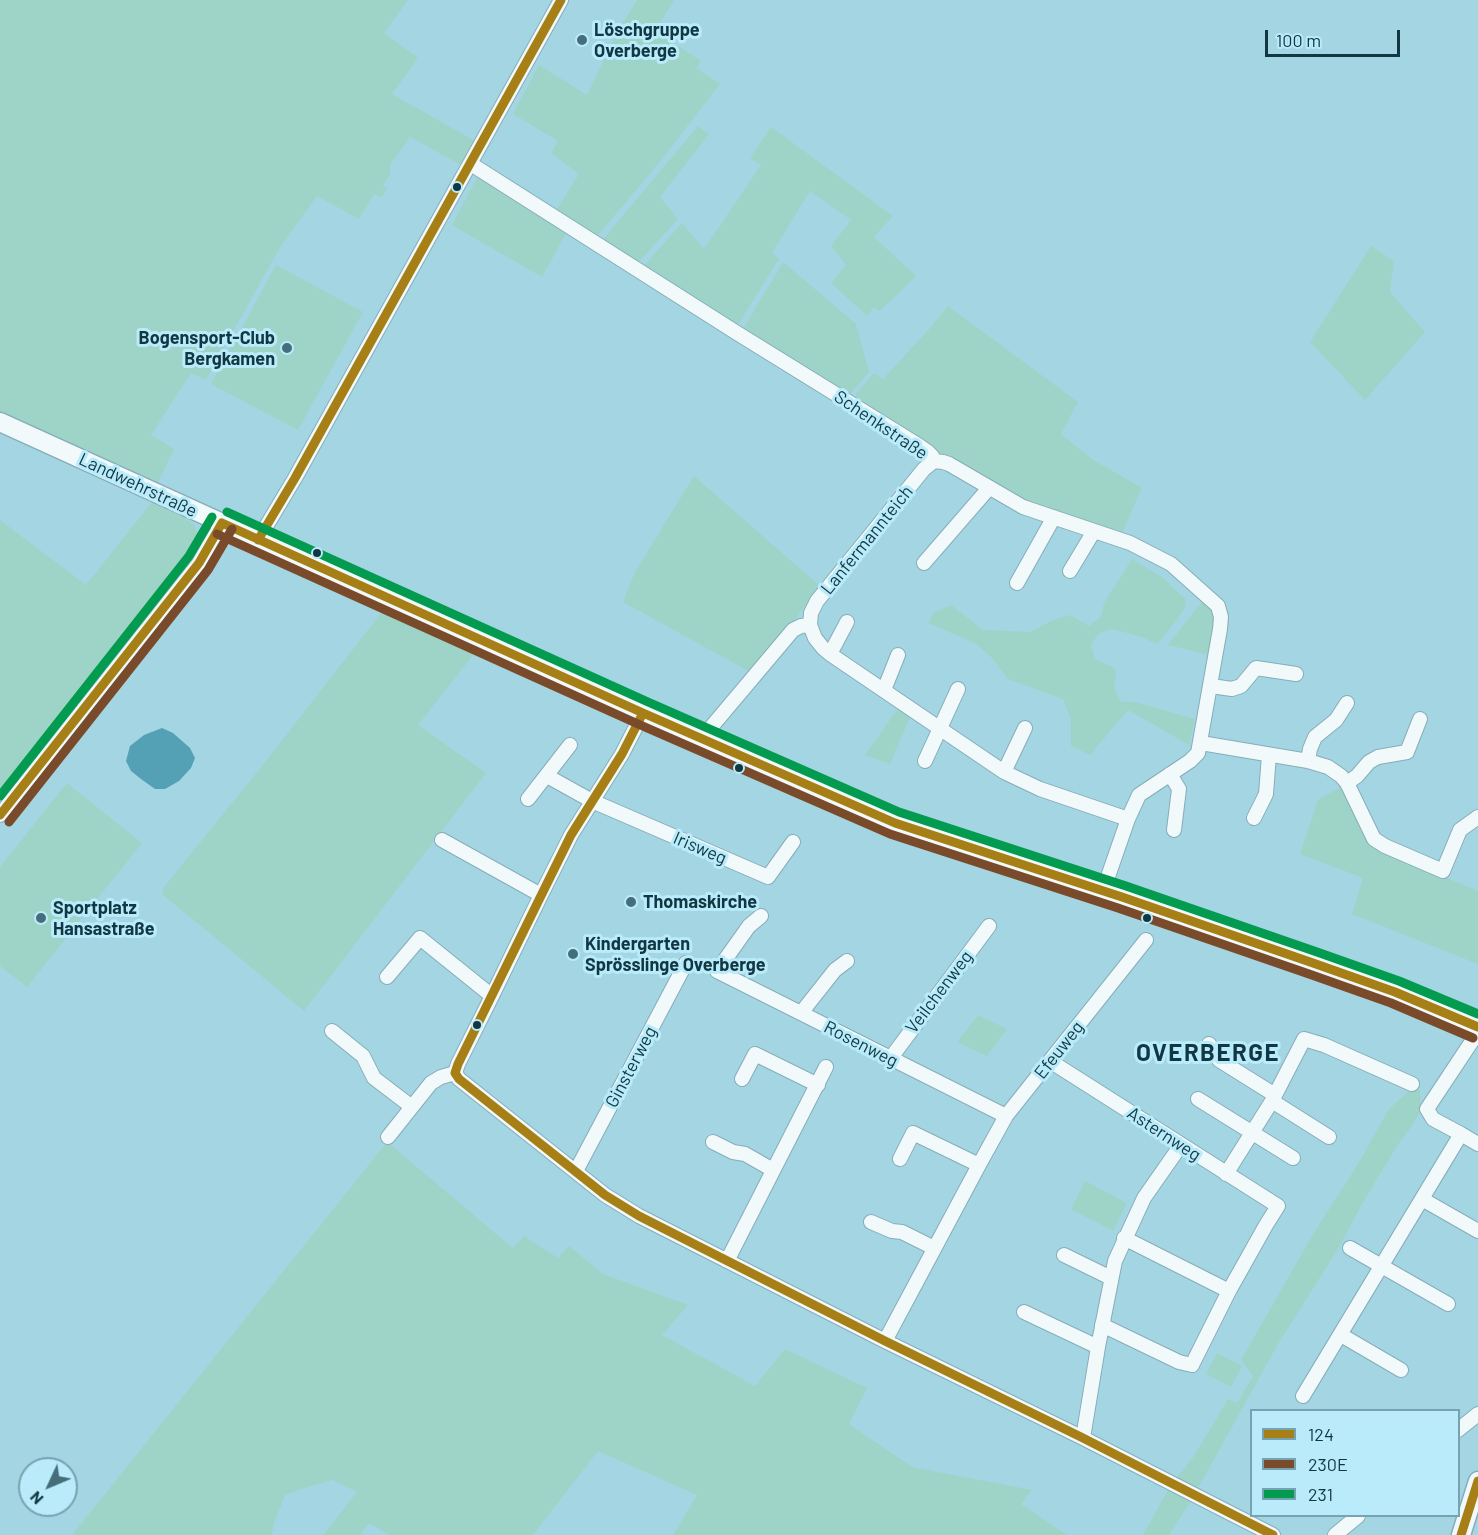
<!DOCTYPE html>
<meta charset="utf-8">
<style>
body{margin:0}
#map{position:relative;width:1478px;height:1535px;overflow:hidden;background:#a4d5e3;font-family:Barlow,sans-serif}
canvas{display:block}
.legend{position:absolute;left:1250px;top:1409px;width:210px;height:108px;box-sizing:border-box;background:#b9ebfa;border:2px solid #76a3b0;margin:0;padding:8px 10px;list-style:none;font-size:18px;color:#113842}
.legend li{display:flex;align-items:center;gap:12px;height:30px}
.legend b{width:30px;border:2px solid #76a3b0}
.north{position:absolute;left:18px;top:1457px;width:60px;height:60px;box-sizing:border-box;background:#b9ebfa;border:2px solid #76a3b0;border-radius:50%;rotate:226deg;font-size:16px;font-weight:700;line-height:24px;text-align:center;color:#113842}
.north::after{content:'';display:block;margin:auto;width:21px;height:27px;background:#446f7a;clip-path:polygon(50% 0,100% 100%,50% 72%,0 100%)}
.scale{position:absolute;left:1265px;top:30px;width:135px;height:27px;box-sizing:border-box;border:3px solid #113842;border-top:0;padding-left:8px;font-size:18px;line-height:21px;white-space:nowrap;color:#113842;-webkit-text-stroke:4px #b9ebfa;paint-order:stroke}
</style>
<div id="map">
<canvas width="1478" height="1535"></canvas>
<ul class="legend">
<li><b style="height:8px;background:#a68017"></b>124</li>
<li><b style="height:8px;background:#7a4b2a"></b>230E</li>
<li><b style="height:8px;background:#029b50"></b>231</li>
</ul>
<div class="north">N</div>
<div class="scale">100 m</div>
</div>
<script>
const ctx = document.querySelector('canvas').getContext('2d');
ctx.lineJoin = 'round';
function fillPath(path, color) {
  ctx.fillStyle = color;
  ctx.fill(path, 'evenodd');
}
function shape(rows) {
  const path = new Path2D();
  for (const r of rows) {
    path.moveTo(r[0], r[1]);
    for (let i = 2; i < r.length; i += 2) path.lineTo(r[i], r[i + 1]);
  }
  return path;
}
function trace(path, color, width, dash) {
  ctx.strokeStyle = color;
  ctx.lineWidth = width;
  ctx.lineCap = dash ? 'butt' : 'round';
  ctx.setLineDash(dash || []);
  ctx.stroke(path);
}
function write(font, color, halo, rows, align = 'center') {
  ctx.font = font + ' Barlow,sans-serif';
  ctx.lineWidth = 6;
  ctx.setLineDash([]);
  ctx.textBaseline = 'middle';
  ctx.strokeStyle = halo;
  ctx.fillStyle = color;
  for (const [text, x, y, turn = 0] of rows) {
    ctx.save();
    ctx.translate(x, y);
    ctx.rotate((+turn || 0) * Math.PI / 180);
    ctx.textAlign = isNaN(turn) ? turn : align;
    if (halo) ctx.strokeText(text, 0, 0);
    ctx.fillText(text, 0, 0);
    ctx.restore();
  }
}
fillPath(shape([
 [0,0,408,0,384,33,418,58,392,94,475,141,461,165,410,137,390,165,390,174,383,186,387,188,381,197,374,194,359,219,317,196,282,244,206,380,191,373,151,435,174,449,154,491,0,420],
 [637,0,674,0,655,31,701,61,696,68,720,84,663,158,595,239,555,212,579,174,551,153,558,141,513,114,539,65,587,95,619,29],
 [698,126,709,134,660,197,678,219,636,265,600,243],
 [771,127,893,216,874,237,916,276,880,311,874,307,867,316,831,283,846,265,831,246,851,220,810,191,772,253,779,259,736,328,641,269,682,223,704,249,761,165,750,158],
 [480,172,568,230,542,277,452,225],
 [1371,246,1394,261,1390,292,1425,332,1365,400,1310,342],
 [783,262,856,324,869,372,847,398,741,332],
 [276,265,363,312,298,430,211,384],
 [948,306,1078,402,1061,434,1092,459,1142,488,1122,533,1030,505,949,459,857,404,856,394,874,373,883,379,931,327],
 [694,476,821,587,752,673,623,602,635,572],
 [152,502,181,515,194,525,201,542,196,560,0,801,0,520,86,585],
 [1132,559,1163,578,1185,599,1186,606,1176,621,1157,644,1139,636,1112,629,1099,633,1091,645,1095,659,1116,669,1114,688,1121,702,1135,702,1195,719,1189,745,1128,710,1090,755,1071,746,1071,719,1063,699,1008,679,992,658,975,643,928,623,933,613,951,605,983,630,1030,632,1053,620,1070,615,1089,626,1101,616,1104,603],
 [1204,599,1211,608,1216,621,1210,655,1168,645],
 [385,608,477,650,418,725,486,773,304,1011,162,894,164,887,262,766],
 [899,707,911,715,890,764,865,755],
 [67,783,142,843,27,987,0,966,0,867],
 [1343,786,1371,846,1478,891,1478,964,1352,914,1363,878,1300,854,1318,800],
 [978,1015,1007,1029,987,1056,957,1042],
 [1411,1089,1420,1090,1421,1110,1411,1127,1397,1146,1362,1204,1338,1249,1278,1344,1192,1499,1169,1535,1143,1535,1169,1488,1194,1456,1228,1399,1237,1403,1253,1376,1241,1360,1315,1231,1358,1164,1389,1109],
 [387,1142,513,1248,524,1236,558,1258,569,1246,603,1274,688,1305,662,1335,755,1386,785,1349,867,1388,849,1424,912,1467,1032,1490,1021,1504,1067,1535,673,1535,697,1495,598,1451,533,1535,389,1535,369,1523,360,1535,323,1535,357,1492,333,1480,307,1487,285,1495,274,1523,272,1535,72,1535],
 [1085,1181,1127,1203,1113,1231,1071,1209],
 [1217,1353,1242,1366,1231,1387,1206,1374]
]), '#9ed4c8');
fillPath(shape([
 [162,728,173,733,190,748,195,758,191,768,179,781,165,789,155,789,141,779,131,771,126,761,130,746,144,735]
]), '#54a1b6');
const minor = shape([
 [471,164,737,333,918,445,928,452,932,456,934,461],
 [934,461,943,462,949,464,1023,507,1130,543,1171,564,1218,606,1221,617,1220,629,1198,753,1190,761,1139,795,1128,819,1103,891],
 [934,461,924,469,817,601,811,613,810,625,815,638,823,648,830,654,1004,772,1040,789,1128,819],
 [258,540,295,478,561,0],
 [924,563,989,488],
 [1070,571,1094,531],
 [1017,583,1054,517],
 [830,654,847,622],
 [1211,686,1232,689,1241,686,1256,668,1296,674],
 [884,690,898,655],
 [643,713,622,754,571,835,541,895,492,996,458,1064,455,1073,459,1079,605,1195,639,1216,885,1341,1081,1437,1273,1535],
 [702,738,793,630,801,626,810,625],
 [1201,743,1308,761,1328,767,1341,776,1347,783,1374,839,1385,846,1443,871,1460,830,1478,817],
 [925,761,958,689],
 [1308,761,1310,749,1315,737,1336,720,1347,703],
 [1004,772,1025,728],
 [1170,774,1179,789,1174,830],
 [547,776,592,801,768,877,793,842],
 [1347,783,1357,776,1369,762,1378,757,1407,752,1420,719],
 [528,799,570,745],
 [0,815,199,563,222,523],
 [1254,818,1266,794,1269,755],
 [442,840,541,895],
 [761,916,749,926,717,971,1006,1116],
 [387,977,420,938,492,996],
 [801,1013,835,970,847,961],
 [332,1031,363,1056,374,1078,412,1107],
 [1209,1044,1219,1060,1275,1095],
 [890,1059,989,926],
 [1050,1061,1278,1206,1266,1225,1229,1291,1192,1365,1179,1362,1102,1325],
 [742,1079,755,1054,818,1085],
 [1198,1099,1293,1158],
 [1272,1101,1329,1137],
 [1461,1134,1478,1144],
 [388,1137,431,1083,441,1077,455,1073],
 [713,1142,733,1152,745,1154,773,1170],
 [900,1159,913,1133,979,1165],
 [576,1171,686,963],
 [1226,1174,1272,1101,1304,1039,1324,1045,1412,1084],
 [1422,1199,1478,1231],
 [871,1222,892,1231,902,1232,934,1248],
 [1124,1238,1229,1291],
 [1350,1248,1448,1304],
 [1064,1255,1111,1278],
 [727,1261,826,1067],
 [1024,1312,1098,1347],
 [1341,1335,1401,1370],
 [885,1341,979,1165,1006,1116,1146,940],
 [1303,1396,1461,1134,1433,1119,1427,1109,1478,1032],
 [1458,1430,1478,1414],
 [1083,1438,1098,1347,1115,1261,1144,1198,1181,1145],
 [1335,1535,1358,1516]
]);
const major = shape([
 [0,422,440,622,858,808,928,834,1122,897,1395,992,1478,1027],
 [1461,1535,1478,1481]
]);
trace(minor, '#86adb9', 16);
trace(major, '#86adb9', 21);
trace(minor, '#f1f9fb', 14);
trace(major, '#f1f9fb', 18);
trace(shape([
 [258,540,295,478,561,0],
 [643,713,622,754,571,835,458,1064,455,1073,459,1079,605,1195,639,1216,885,1341,1081,1437,1273,1535],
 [0,815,199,563,222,523,643,713,895,823,1122,897,1313,963,1395,992,1478,1027],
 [1461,1535,1478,1481]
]), '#a68017', 9);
trace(shape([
 [217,534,638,724,890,834,1118,908,1309,974,1391,1003,1473,1038],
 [9,822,208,570,232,529]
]), '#7a4b2a', 9);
trace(shape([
 [227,512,648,702,899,812,1126,886,1317,952,1399,981,1478,1014],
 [0,796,189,556,212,517]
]), '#029b50', 9);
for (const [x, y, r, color] of [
 [582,40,6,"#446f7a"],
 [457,187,5,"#113842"],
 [287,348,6,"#446f7a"],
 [317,553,5,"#113842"],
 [739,768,5,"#113842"],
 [631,902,6,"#446f7a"],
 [41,918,6,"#446f7a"],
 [1147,918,5,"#113842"],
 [573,954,6,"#446f7a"],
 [477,1025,5,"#113842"]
]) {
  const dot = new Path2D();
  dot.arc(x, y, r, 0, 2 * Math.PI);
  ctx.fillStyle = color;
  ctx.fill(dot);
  trace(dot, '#b9ebfa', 2);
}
write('bold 18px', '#113842', '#b9ebfa', [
 ["Löschgruppe",594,30],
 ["Overberge",594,51],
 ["Bogensport-Club",275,338,"right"],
 ["Bergkamen",275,359,"right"],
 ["Thomaskirche",643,902],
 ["Sportplatz",53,908],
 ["Hansastraße",53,929],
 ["Kindergarten",585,944],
 ["Sprösslinge Overberge",585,965]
], 'left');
write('18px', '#113842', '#b9ebfa', [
 ["Schenkstraße",881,425,34],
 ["Landwehrstraße",138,485,25],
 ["Lanfermannteich",867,540,-51],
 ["Irisweg",700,848,23],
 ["Veilchenweg",939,992,-53],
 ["Rosenweg",861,1044,27],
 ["Efeuweg",1059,1050,-52],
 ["Ginsterweg",631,1067,-62],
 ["Asternweg",1164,1134,33]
]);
ctx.letterSpacing = '1.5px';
write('bold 24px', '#113842', '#b9ebfa', [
 ["OVERBERGE",1208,1053]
]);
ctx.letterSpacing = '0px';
</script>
